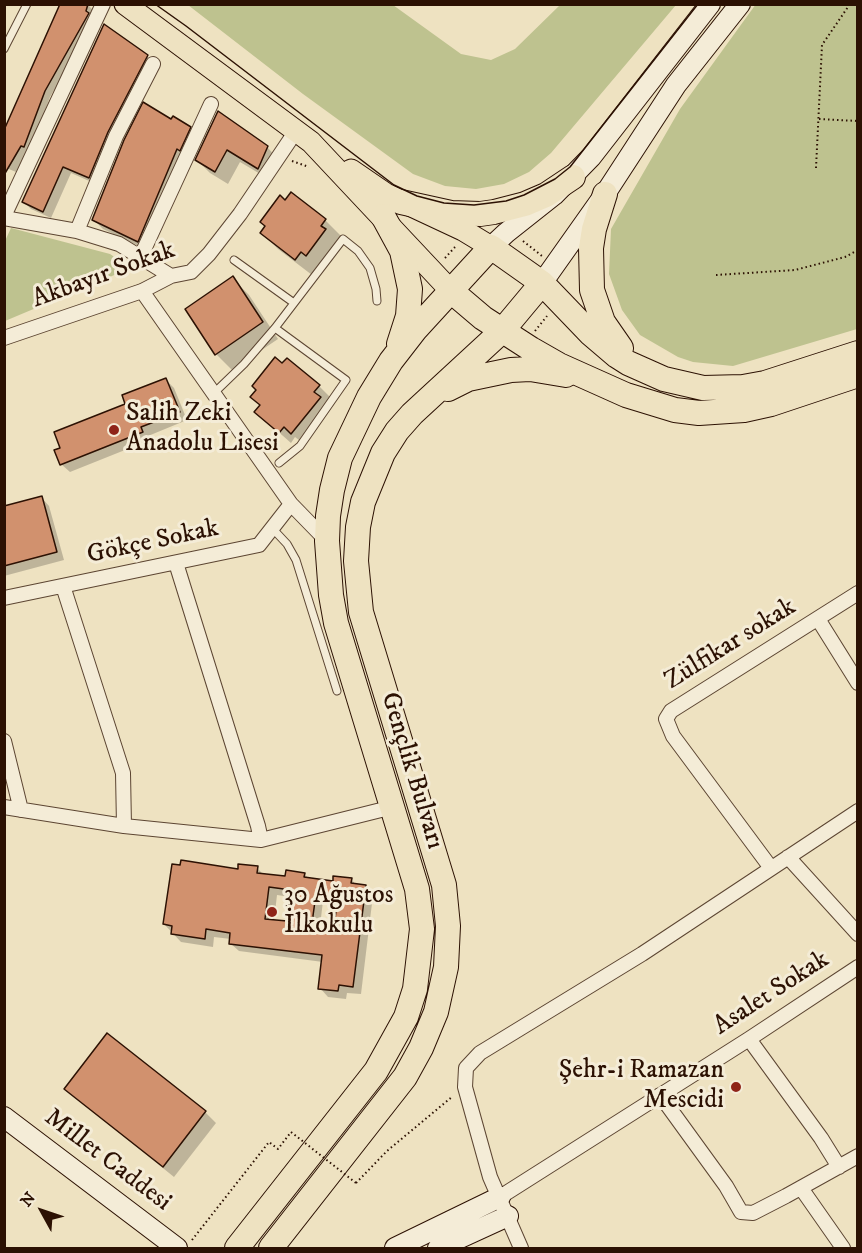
<!DOCTYPE html>
<meta charset="utf-8">
<style>
body{margin:0}
#map{position:relative;width:862px;height:1253px;overflow:hidden;background:#eee2c1;font-family:"IM FELL DW Pica",serif}
canvas{display:block}
.frame{position:absolute;inset:0;border:6px solid #2c1103;pointer-events:none}
.north{position:absolute;left:12px;top:1181px;width:60px;height:60px;-webkit-text-stroke:4px #f4ecd7;paint-order:stroke;rotate:310deg;font-size:16px;font-weight:700;line-height:24px;text-align:center;color:#2c1103}
.north::after{content:'';display:block;margin:auto;width:21px;height:27px;background:#2c1103;clip-path:polygon(50% 0,100% 100%,50% 72%,0 100%)}
</style>
<div id="map">
<canvas width="862" height="1253"></canvas>
<div class="frame"></div>
<div class="north">N</div>
</div>
<script>
const ctx = document.querySelector('canvas').getContext('2d');
ctx.lineJoin = 'round';
function fillPath(path, color) {
  ctx.fillStyle = color;
  ctx.fill(path, 'evenodd');
}
function shape(rows) {
  const path = new Path2D();
  for (const r of rows) {
    path.moveTo(r[0], r[1]);
    for (let i = 2; i < r.length; i += 2) path.lineTo(r[i], r[i + 1]);
  }
  return path;
}
function trace(path, color, width, dash) {
  ctx.strokeStyle = color;
  ctx.lineWidth = width;
  ctx.lineCap = dash ? 'butt' : 'round';
  ctx.setLineDash(dash || []);
  ctx.stroke(path);
}
function write(font, color, halo, rows, align = 'center') {
  ctx.font = font + ' "IM FELL DW Pica",serif';
  ctx.lineWidth = 6;
  ctx.setLineDash([]);
  ctx.textBaseline = 'middle';
  ctx.strokeStyle = halo;
  ctx.fillStyle = color;
  for (const [text, x, y, turn = 0] of rows) {
    ctx.save();
    ctx.translate(x, y);
    ctx.rotate((+turn || 0) * Math.PI / 180);
    ctx.textAlign = isNaN(turn) ? turn : align;
    if (halo) ctx.strokeText(text, 0, 0);
    ctx.fillText(text, 0, 0);
    ctx.restore();
  }
}
fillPath(shape([
 [756,4,857,5,857,329,733,366,693,362,678,357,640,335,622,310,609,274,611,229,680,109],
 [188,5,393,5,461,54,491,60,515,49,560,5,676,5,551,153,529,172,504,184,476,189,445,186,413,174,303,94],
 [11,228,110,254,131,268,5,321,5,241]
]), '#bec28f');
fillPath(shape([
 [87,4,94,11,94,20,50,97,30,152,27,151,16,172,4,167],
 [147,56,155,64,96,184,71,173,51,218,31,209,24,202],
 [218,113,267,147,280,161,272,181,240,162,228,184,210,173,197,160],
 [171,121,190,128,199,137,147,250,103,229,93,219],
 [286,202,325,220,341,236,312,275,278,249,262,233],
 [232,278,249,295,278,339,232,370,216,354],
 [166,380,174,388,187,420,148,436,150,440,70,472,61,464,127,405],
 [319,386,330,397,325,403,331,409,303,443,295,437,291,443,256,412],
 [41,497,49,506,64,560,4,576,4,507],
 [257,868,264,875,286,878,304,874,309,879,334,882,351,879,357,886,365,887,373,895,361,994,347,993,346,999,328,997,320,988,323,962,239,951,230,943,231,939,214,937,213,947,181,942,164,924,239,871],
 [277,895,291,897,288,923,274,921],
 [323,901,339,903,336,928,320,926],
 [108,1035,205,1112,216,1123,174,1177,77,1099,66,1088]
]), '#0003');
const building = shape([
 [60,4,88,4,86,11,89,13,45,91,24,147,21,146,4,175,4,130,60,4],
 [104,24,148,55,108,132,89,178,63,167,43,212,22,202,104,24],
 [143,102,171,119,173,116,191,127,180,151,177,149,138,242,92,220,124,140,143,102],
 [218,111,268,146,258,169,227,150,215,172,195,160,218,111],
 [291,192,326,219,321,226,326,229,306,256,301,252,295,260,260,233,265,226,260,222,280,195,285,200,291,192],
 [233,276,263,322,215,355,185,309,233,276],
 [275,357,282,363,287,358,320,385,314,392,321,397,291,434,284,427,279,433,254,412,260,405,250,397,256,390,252,386,275,357],
 [166,378,180,412,141,427,143,432,60,465,54,450,60,448,54,432,125,404,122,395,166,378],
 [42,496,57,552,4,566,4,506,42,496],
 [181,860,238,869,238,864,258,866,257,873,285,876,286,870,305,873,304,877,333,881,333,876,352,878,351,883,366,885,353,987,339,985,338,991,318,989,322,955,229,944,230,933,206,929,205,939,171,934,172,926,163,924,172,864,180,865,181,860],
 [269,887,291,890,287,921,265,919,269,887],
 [316,894,338,896,334,926,312,923,316,894],
 [107,1033,206,1111,163,1167,64,1089,107,1033]
]);
fillPath(building, '#d1916e');
trace(building, '#2c1103', 1.5);
const lane = shape([
 [4,49,27,4],
 [234,260,294,303],
 [275,328,346,380,300,446,279,463],
 [214,393,244,364,275,328,343,239,358,251,370,268,376,289,377,301],
 [272,528,287,544,296,560,337,691]
]);
const street = shape([
 [4,216,103,4],
 [4,218,77,231,119,244,171,276],
 [77,231,116,136,153,64],
 [141,256,211,104],
 [142,291,291,504,327,541],
 [4,338,142,291,171,276,191,272,209,254,240,214,296,131],
 [176,563,258,826,261,840],
 [63,586,123,773,124,826],
 [4,598,259,545,291,504],
 [818,619,858,683],
 [4,741,21,810],
 [4,807,124,826,261,840,393,807],
 [788,857,858,934],
 [771,868,673,736,666,719,671,711,858,593],
 [749,1039,821,1138,839,1167],
 [660,1095,726,1186,741,1212,753,1213,786,1196,858,1156],
 [801,1188,843,1248],
 [500,1197,749,1039,858,967],
 [521,1248,490,1177,465,1087,466,1068,480,1053,642,954,858,811]
]);
const secondary = shape([
 [491,247,506,233,554,195,591,157,710,4],
 [542,283,605,194,676,85,740,4],
 [4,1117,177,1248],
 [395,1248,500,1197],
 [438,1248,508,1216]
]);
const primary = shape([
 [125,4,311,142,450,290],
 [351,170,386,194,463,230,491,247]
]);
const highway = shape([
 [605,194,594,229,591,248,592,290,603,322,621,348],
 [401,202,451,213,480,214,494,212,525,204,546,195,573,177],
 [383,216,402,251,410,289,408,316,399,344],
 [450,290,483,318,531,349,559,365,626,395,675,410,699,413,744,410,771,404,858,375],
 [448,389,468,379,511,370,530,369,566,375],
 [237,1248,376,1071,406,1017,415,989,422,929,417,889,336,623,331,595,327,541,328,516,332,490,340,458,369,397,391,361,415,330,491,247,542,283,590,333,617,356,628,363,664,379,703,388,743,387,765,383,858,353],
 [271,1248,405,1077,421,1048,436,1012,446,967,448,926,444,885,361,612,356,561,358,527,363,502,383,453,397,431,412,414,502,331,542,283]
]);
trace(lane, '#5c4532', 9);
trace(street, '#5c4532', 16);
trace(secondary, '#2c1103', 22);
trace(primary, '#2c1103', 23);
trace(highway, '#2c1103', 26);
trace(shape([
 [819,119,858,121],
 [292,161,309,167],
 [816,168,822,45,850,4],
 [523,241,542,256],
 [445,258,455,247],
 [716,275,795,270,845,257,858,250],
 [535,331,547,316],
 [356,1183,387,1151,453,1096],
 [192,1240,269,1142,278,1149,291,1132]
]), '#2c1103', 2, [1.5, 3]);
trace(lane, '#f4ecd7', 7);
trace(street, '#f4ecd7', 14);
trace(secondary, '#f4ecd7', 20);
trace(primary, '#eee2c1', 21);
trace(highway, '#eee2c1', 24);
trace(shape([
 [155,4,186,26,394,185,417,196,444,203,474,205,506,201,524,195,555,179,570,167,698,4]
]), '#2c1103', 1.5);
trace(shape([
 [291,1132,356,1183]
]), '#2c1103', 2, [1.5, 3]);
for (const [x, y, r, color] of [
 [114,430,6,"#8f2418"],
 [272,912,6,"#8f2418"],
 [736,1087,6,"#8f2418"]
]) {
  const dot = new Path2D();
  dot.arc(x, y, r, 0, 2 * Math.PI);
  ctx.fillStyle = color;
  ctx.fill(dot);
  trace(dot, '#f4ecd7', 2);
}
write('26px', '#2c1103', '#f4ecd7', [
 ["Akbayır Sokak",104,276,-20],
 ["Gökçe Sokak",153,543,-12],
 ["Zülfikar sokak",731,645,-32],
 ["Gençlik Bulvarı",411,771,73],
 ["Asalet Sokak",772,994,-33],
 ["Millet Caddesi",107,1161,37]
]);
write('26px', '#2c1103', '#f4ecd7', [
 ["Salih Zeki",126,415],
 ["Anadolu Lisesi",126,445],
 ["30 Ağustos",284,897],
 ["İlkokulu",284,927],
 ["Şehr-i Ramazan",724,1072,"right"],
 ["Mescidi",724,1102,"right"]
], 'left');
</script>
